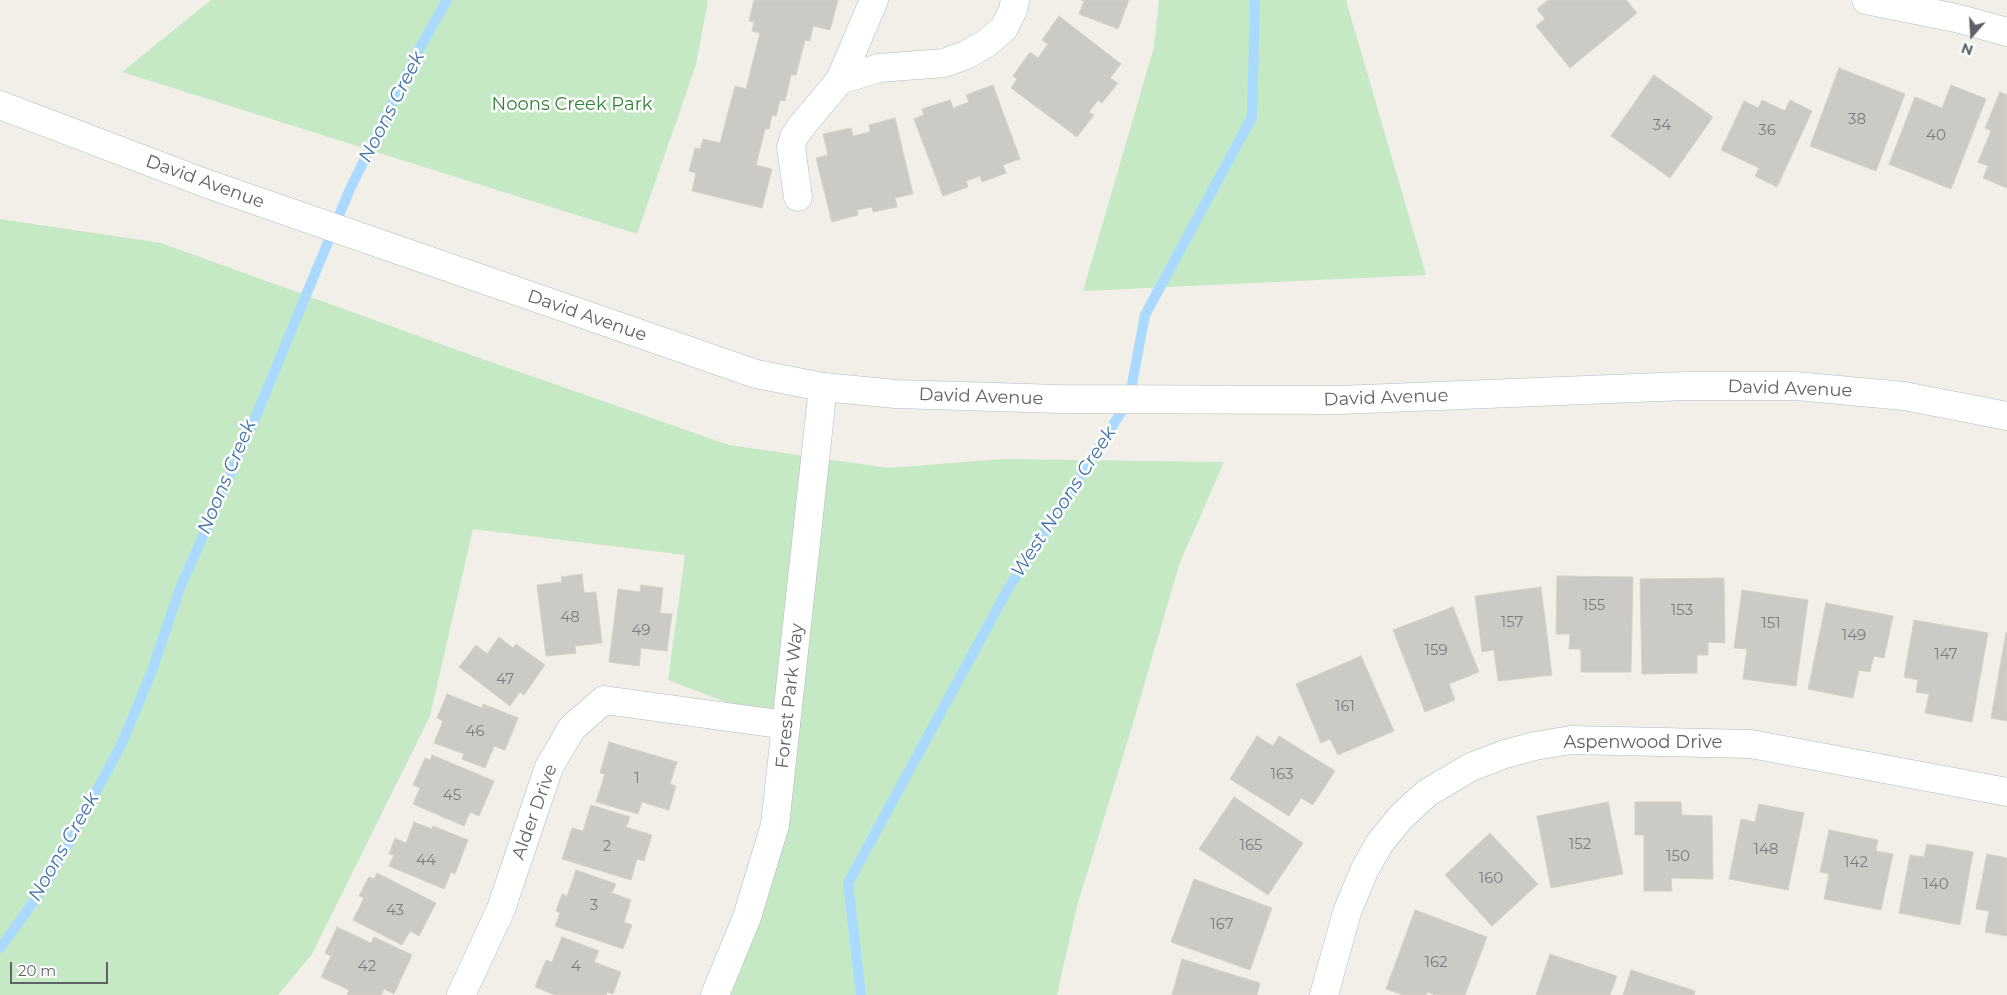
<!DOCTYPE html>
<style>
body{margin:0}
#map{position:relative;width:2007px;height:995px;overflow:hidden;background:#f1efe8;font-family:Montserrat,sans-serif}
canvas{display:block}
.north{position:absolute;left:1947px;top:10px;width:50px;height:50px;-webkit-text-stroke:4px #fff;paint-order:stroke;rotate:199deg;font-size:14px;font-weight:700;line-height:20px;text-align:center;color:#5f6368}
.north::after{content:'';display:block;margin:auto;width:18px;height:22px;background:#5f6368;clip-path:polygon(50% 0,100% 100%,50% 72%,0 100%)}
.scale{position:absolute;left:10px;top:962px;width:98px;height:22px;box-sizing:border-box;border:2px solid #5f6368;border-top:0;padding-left:6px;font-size:15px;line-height:18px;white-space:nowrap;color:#5f6368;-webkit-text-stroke:4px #fff;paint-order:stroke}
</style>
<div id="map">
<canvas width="2007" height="995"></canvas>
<div class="north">N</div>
<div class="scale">20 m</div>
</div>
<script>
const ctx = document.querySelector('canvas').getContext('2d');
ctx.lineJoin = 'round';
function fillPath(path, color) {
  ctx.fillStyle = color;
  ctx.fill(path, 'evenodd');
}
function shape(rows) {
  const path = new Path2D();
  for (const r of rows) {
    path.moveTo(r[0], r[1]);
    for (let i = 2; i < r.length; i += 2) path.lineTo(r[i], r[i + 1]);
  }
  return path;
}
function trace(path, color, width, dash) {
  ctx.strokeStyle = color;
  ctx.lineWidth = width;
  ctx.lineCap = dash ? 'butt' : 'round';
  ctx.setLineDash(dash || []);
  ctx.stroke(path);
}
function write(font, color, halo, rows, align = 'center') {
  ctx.font = font + ' Montserrat,sans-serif';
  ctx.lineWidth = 5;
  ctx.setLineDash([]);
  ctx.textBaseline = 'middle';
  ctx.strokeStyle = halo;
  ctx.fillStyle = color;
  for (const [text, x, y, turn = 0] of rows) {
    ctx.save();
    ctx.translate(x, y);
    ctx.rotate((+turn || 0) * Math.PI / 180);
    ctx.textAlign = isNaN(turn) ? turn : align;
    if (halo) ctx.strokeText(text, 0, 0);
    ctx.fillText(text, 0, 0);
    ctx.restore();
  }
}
fillPath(shape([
 [211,0,708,0,696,65,637,234,122,72],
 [1159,0,1346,0,1426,275,1083,291,1154,47],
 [0,219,161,243,471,355,729,445,888,468,1003,459,1224,462,1179,565,1131,730,1077,906,1057,995,715,995,747,917,786,725,668,680,685,555,473,529,430,716,312,954,278,995,0,995]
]), '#c5e8c5');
trace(shape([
 [0,948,48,882,122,743,152,671,180,588,253,423,350,189,417,53,447,0],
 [861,995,848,883,1008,589,1129,400,1145,315,1252,117,1255,0]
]), '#aadaff', 10);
const building = shape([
 [754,0,838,0,830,30,813,26,810,41,805,40,796,75,791,75,785,101,780,100,776,116,772,115,769,129,765,129,756,165,772,169,762,208,692,191,696,173,689,171,695,148,700,149,703,139,720,143,735,86,746,89,760,33,752,31,754,22,749,21,754,0],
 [1081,0,1129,0,1118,29,1079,14,1084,1,1081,0],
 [1548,0,1626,0,1637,13,1570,68,1536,26,1545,19,1537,9,1548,0],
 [1059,16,1121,64,1110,78,1118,83,1102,103,1098,100,1089,112,1094,115,1077,137,1011,88,1017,79,1013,76,1030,52,1038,58,1048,44,1042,40,1059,16],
 [1839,68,1905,94,1876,171,1810,146,1839,68],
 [1654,75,1713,117,1670,178,1611,136,1654,75],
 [993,85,1020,159,1003,165,1006,173,982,182,980,176,966,181,968,187,943,196,914,119,924,115,922,109,950,100,953,108,969,102,966,95,993,85],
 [1951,85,1986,99,1951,189,1889,164,1915,97,1942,108,1951,85],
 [2000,92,2007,95,2007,188,1983,178,1988,166,1978,162,1991,131,1985,128,2000,92],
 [1762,100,1785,111,1790,100,1812,111,1777,187,1755,176,1759,168,1721,150,1744,101,1758,108,1762,100],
 [895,118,913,194,895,198,897,207,873,212,872,207,857,210,858,215,832,222,816,158,828,155,823,134,851,128,853,136,870,132,869,125,895,118],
 [582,574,584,593,596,592,602,643,575,646,576,653,546,656,537,585,562,582,561,577,582,574],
 [1557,576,1633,577,1631,672,1581,672,1581,649,1569,649,1570,634,1556,634,1557,576],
 [1724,578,1725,643,1708,642,1708,655,1697,655,1697,673,1642,674,1640,579,1724,578],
 [641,585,663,588,660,613,672,614,667,651,641,648,639,666,609,662,618,589,640,592,641,585],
 [1541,587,1552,675,1498,681,1494,650,1482,652,1475,596,1541,587],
 [1742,590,1808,600,1796,686,1743,679,1747,649,1734,648,1742,590],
 [1826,603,1893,616,1884,658,1874,656,1870,672,1859,670,1853,698,1808,689,1826,603],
 [1453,607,1479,672,1449,684,1455,700,1425,712,1393,630,1453,607],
 [1914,620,1988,633,1972,722,1925,713,1929,694,1916,692,1918,680,1904,677,1914,620],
 [2006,633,2007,633,2007,721,1991,718,2006,633],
 [499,637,513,648,516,644,545,665,524,695,520,692,510,706,459,667,476,645,487,654,499,637],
 [1361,656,1394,731,1338,755,1330,739,1321,743,1296,684,1361,656],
 [447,694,482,708,483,704,518,718,505,750,494,746,485,768,462,759,464,754,434,743,443,721,437,718,447,694],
 [1257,736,1273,746,1279,736,1335,771,1313,805,1301,798,1289,816,1230,779,1257,736],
 [609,742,677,762,670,784,676,786,669,810,642,802,638,814,596,802,605,774,600,773,609,742],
 [432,755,494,781,479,816,470,812,464,826,413,804,420,788,413,785,425,758,430,760,432,755],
 [1234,797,1303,843,1268,895,1199,849,1234,797],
 [1608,802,1623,874,1551,888,1537,816,1608,802],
 [1635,802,1681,802,1682,815,1712,816,1713,879,1671,878,1672,891,1644,891,1644,835,1635,835,1635,802],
 [1759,804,1804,813,1788,890,1729,879,1741,819,1755,822,1759,804],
 [591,805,630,817,626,827,652,835,644,861,637,859,631,880,562,859,572,828,583,831,591,805],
 [414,822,432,829,433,826,468,840,455,874,451,872,444,889,389,866,394,855,389,854,395,838,406,843,414,822],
 [1829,830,1878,840,1876,851,1893,854,1881,910,1824,899,1829,874,1820,872,1829,830],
 [1490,833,1538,884,1492,926,1445,875,1490,833],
 [1927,844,1973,852,1960,925,1899,913,1910,855,1924,857,1927,844],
 [1987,854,2007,858,2007,936,1985,932,1989,911,1976,909,1987,854],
 [576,870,616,884,612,893,631,900,624,922,632,925,623,949,555,926,560,913,556,911,562,894,567,896,576,870],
 [377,873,436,903,419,936,410,931,402,945,353,920,364,898,359,896,369,877,374,879,377,873],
 [1194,879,1272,908,1250,970,1171,942,1194,879],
 [1415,910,1487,937,1465,995,1435,995,1427,992,1426,995,1403,995,1386,989,1415,910],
 [337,927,371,943,374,937,412,955,394,994,384,989,381,995,347,995,349,990,321,977,331,956,325,953,337,927],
 [562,937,599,951,594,962,621,972,613,994,607,992,606,995,555,995,535,987,546,960,552,962,562,937],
 [1550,954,1617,976,1610,995,1536,995,1550,954],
 [1182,959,1260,983,1257,995,1172,995,1182,959],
 [1631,970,1695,991,1694,995,1623,995,1631,970]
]);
fillPath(building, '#cccac5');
trace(building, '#d6d1c6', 1);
const minor = shape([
 [1866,0,1956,18,2007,32],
 [840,80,879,68,944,63,966,55,987,43,1004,28,1013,10,1015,0],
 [798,197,791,147,794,137,800,128,840,80,874,0],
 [461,995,501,909,549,767,572,728,604,700,786,725],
 [1324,995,1347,912,1364,871,1379,844,1401,817,1427,793,1471,767,1505,754,1535,746,1571,740,1751,744,2007,792]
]);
const tertiary = shape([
 [715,995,747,917,775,825,823,387]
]);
const secondary = shape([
 [0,105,205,183,756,374,823,387,896,394,1059,399,1339,400,1685,386,1796,386,1904,396,2007,416]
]);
trace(minor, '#b5b8bc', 29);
trace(tertiary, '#b5b8bc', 29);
trace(secondary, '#b6babf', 29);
trace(minor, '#fff', 28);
trace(tertiary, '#fff', 28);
trace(secondary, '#fff', 28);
write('15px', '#7a7d7f', null, [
 ["38",1857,120],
 ["34",1662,126],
 ["36",1767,131],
 ["40",1936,136],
 ["155",1594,606],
 ["153",1682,611],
 ["48",570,618],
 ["157",1512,623],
 ["151",1771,624],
 ["49",641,631],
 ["149",1854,636],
 ["159",1436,651],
 ["147",1946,655],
 ["47",505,680],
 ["161",1345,707],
 ["46",475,732],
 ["163",1282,775],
 ["1",637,779],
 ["45",452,796],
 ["152",1580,845],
 ["165",1251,846],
 ["2",607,847],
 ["148",1766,850],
 ["150",1678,857],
 ["44",426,861],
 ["142",1856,863],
 ["160",1491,879],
 ["140",1936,885],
 ["3",594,906],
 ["43",395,911],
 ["167",1222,925],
 ["162",1436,963],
 ["42",367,967],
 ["4",576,967]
]);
write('18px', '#348238', '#fff', [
 ["Noons Creek Park",572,105]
]);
write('18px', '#5f6368', '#fff', [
 ["David Avenue",205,182,20],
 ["David Avenue",587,316,19],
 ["David Avenue",1790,389,2],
 ["David Avenue",981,397,2],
 ["David Avenue",1386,398,-2],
 ["Forest Park Way",790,696,-84],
 ["Aspenwood Drive",1643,743],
 ["Alder Drive",535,812,-70]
]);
write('italic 19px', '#4174aa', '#fff', [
 ["Noons Creek",392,107,-63],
 ["Noons Creek",227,477,-67],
 ["West Noons Creek",1064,502,-57],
 ["Noons Creek",64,847,-60]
]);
</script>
